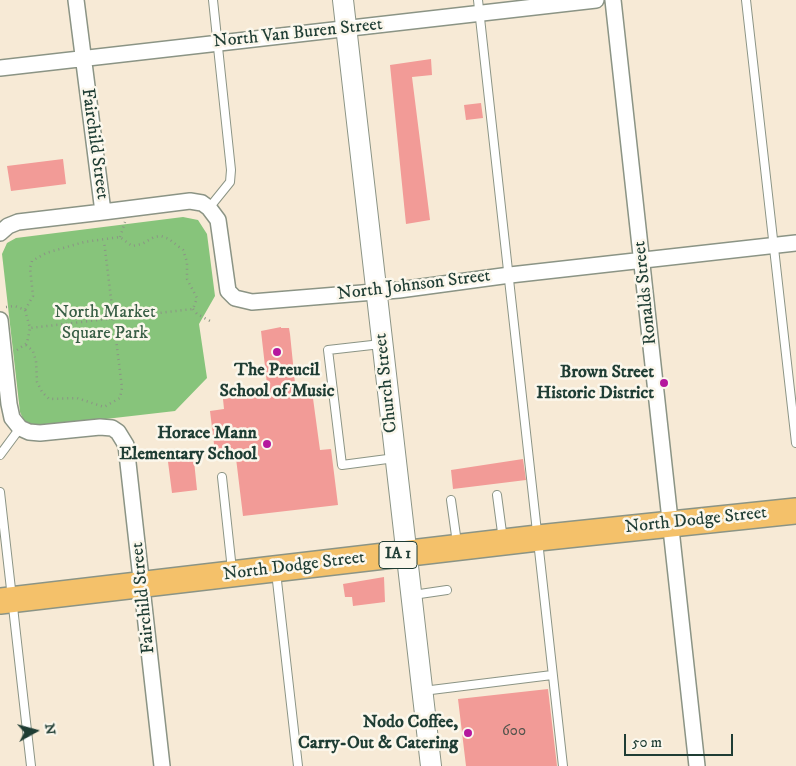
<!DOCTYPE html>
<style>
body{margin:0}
#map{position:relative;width:796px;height:766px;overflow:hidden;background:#f7ead6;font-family:"IM FELL DW Pica",serif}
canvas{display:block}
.north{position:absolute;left:10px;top:706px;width:50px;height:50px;-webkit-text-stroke:4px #fbf7ec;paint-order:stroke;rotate:83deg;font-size:14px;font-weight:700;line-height:20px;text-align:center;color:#1f3d34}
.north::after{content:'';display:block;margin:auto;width:18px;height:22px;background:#1f3d34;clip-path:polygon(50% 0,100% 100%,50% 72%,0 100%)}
.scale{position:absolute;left:624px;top:734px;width:109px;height:22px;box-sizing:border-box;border:2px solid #1f3d34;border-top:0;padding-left:6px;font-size:15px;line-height:18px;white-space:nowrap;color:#1f3d34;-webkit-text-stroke:4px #fbf7ec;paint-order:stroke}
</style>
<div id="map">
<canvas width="796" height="766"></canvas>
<div class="north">N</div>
<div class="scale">50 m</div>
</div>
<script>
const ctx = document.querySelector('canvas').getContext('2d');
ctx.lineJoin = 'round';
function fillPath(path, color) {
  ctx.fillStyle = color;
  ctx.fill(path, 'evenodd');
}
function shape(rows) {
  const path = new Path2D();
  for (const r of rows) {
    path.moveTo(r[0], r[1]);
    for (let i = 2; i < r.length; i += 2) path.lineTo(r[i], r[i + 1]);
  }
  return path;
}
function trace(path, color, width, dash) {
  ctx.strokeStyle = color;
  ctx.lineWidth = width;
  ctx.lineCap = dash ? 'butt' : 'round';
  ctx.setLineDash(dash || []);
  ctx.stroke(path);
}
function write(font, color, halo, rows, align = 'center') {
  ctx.font = font + ' "IM FELL DW Pica",serif';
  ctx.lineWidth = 5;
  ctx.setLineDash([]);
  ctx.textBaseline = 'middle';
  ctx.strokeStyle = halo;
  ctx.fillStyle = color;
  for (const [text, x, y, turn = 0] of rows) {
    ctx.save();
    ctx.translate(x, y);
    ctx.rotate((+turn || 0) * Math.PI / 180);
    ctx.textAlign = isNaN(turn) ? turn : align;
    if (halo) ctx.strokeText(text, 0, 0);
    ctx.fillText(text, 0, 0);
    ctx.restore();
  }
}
fillPath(shape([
 [183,217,198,220,207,234,215,296,199,324,207,378,175,411,36,427,25,423,20,412,2,254,7,243,16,238]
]), '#87c47b');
fillPath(shape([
 [431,59,432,75,412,77,430,220,406,224,390,65],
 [481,103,483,118,466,120,464,105],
 [63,159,66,184,11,191,7,166],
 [281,327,281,328,289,328,290,334,296,393,312,391,320,450,331,449,338,505,243,516,235,450,215,452,210,411,224,409,223,399,268,393,261,331],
 [193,451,197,490,172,493,167,454],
 [523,459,526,480,453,489,451,470],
 [384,577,385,602,353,606,352,597,345,597,343,584],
 [548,689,557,766,466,766,458,699]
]), '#f29b97');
const service = shape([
 [478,0,563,766],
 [746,0,796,443],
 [209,208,230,182,231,170,213,0],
 [381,344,328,350,342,465,395,458],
 [0,455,20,428],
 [222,477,232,570],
 [0,492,31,766],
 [497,495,503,540],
 [451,500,457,543],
 [276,572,298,766],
 [413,595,447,590],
 [423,691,552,675]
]);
const minor = shape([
 [613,0,697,766],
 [0,68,596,0],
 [103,212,190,201,202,203,209,208,218,220,228,291,235,298,252,302,399,290,510,275,796,243],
 [0,233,8,226,18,222,103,212,76,0],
 [0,320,9,404,12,418,20,428,29,432,40,433,100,427,112,428,118,432,126,445,162,766]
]);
const tertiary = shape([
 [343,0,431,766]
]);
const primary = shape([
 [0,601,538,538,796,511]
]);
trace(service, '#8b9485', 10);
trace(minor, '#8b9485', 18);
trace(tertiary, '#8b9485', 22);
trace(primary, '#8b9485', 28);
trace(shape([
 [120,237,125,222],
 [6,307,15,306,25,310,30,328,193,309,197,298,187,279,187,262,183,250,169,239,161,236,154,237,142,244,132,246,120,237,84,242,46,253,32,261,30,268,33,296,25,310],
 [193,309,197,314,210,321],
 [26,345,33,351,36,361,37,382,42,392,49,399,77,398,104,407,120,398,122,388,104,241],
 [17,350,27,343,30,328]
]), '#8b9485', 2.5, [1, 4]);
trace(service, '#fff', 8);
trace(minor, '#fff', 15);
trace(tertiary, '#fff', 20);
trace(primary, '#f4c16a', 25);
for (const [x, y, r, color] of [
 [277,352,5,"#b5179e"],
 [664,383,5,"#b5179e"],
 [267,444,5,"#b5179e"],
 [468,733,5,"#b5179e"]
]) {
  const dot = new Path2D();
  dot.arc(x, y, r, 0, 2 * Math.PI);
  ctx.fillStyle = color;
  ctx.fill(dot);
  trace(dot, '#fbf7ec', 2);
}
write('15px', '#54544d', null, [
 ["600",514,732]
]);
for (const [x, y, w] of [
 [398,555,38]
]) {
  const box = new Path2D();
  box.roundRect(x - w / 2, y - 13.5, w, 27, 4);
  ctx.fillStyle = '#fbf7ec';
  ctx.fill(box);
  trace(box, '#1f3d34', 1);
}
write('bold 16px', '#1f3d34', null, [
 ["IA 1",398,555]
]);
write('18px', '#1f3d34', '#fbf7ec', [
 ["North Van Buren Street",298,34,-6],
 ["Fairchild Street",94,144,82],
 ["North Johnson Street",414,286,-7],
 ["Ronalds Street",646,293,-96],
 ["Church Street",387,383,-96],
 ["North Dodge Street",696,521,-6],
 ["North Dodge Street",294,567,-7],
 ["Fairchild Street",144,598,-96]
]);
write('18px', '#395f46', '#fbf7ec', [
 ["North Market",105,313],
 ["Square Park",105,334]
]);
write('bold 18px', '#1f3d34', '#fbf7ec', [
 ["The Preucil",277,371,"center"],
 ["School of Music",277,392,"center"],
 ["Brown Street",654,373],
 ["Historic District",654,394],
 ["Horace Mann",257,434],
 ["Elementary School",257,455],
 ["Nodo Coffee,",458,723],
 ["Carry-Out & Catering",458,744]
], 'right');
</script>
